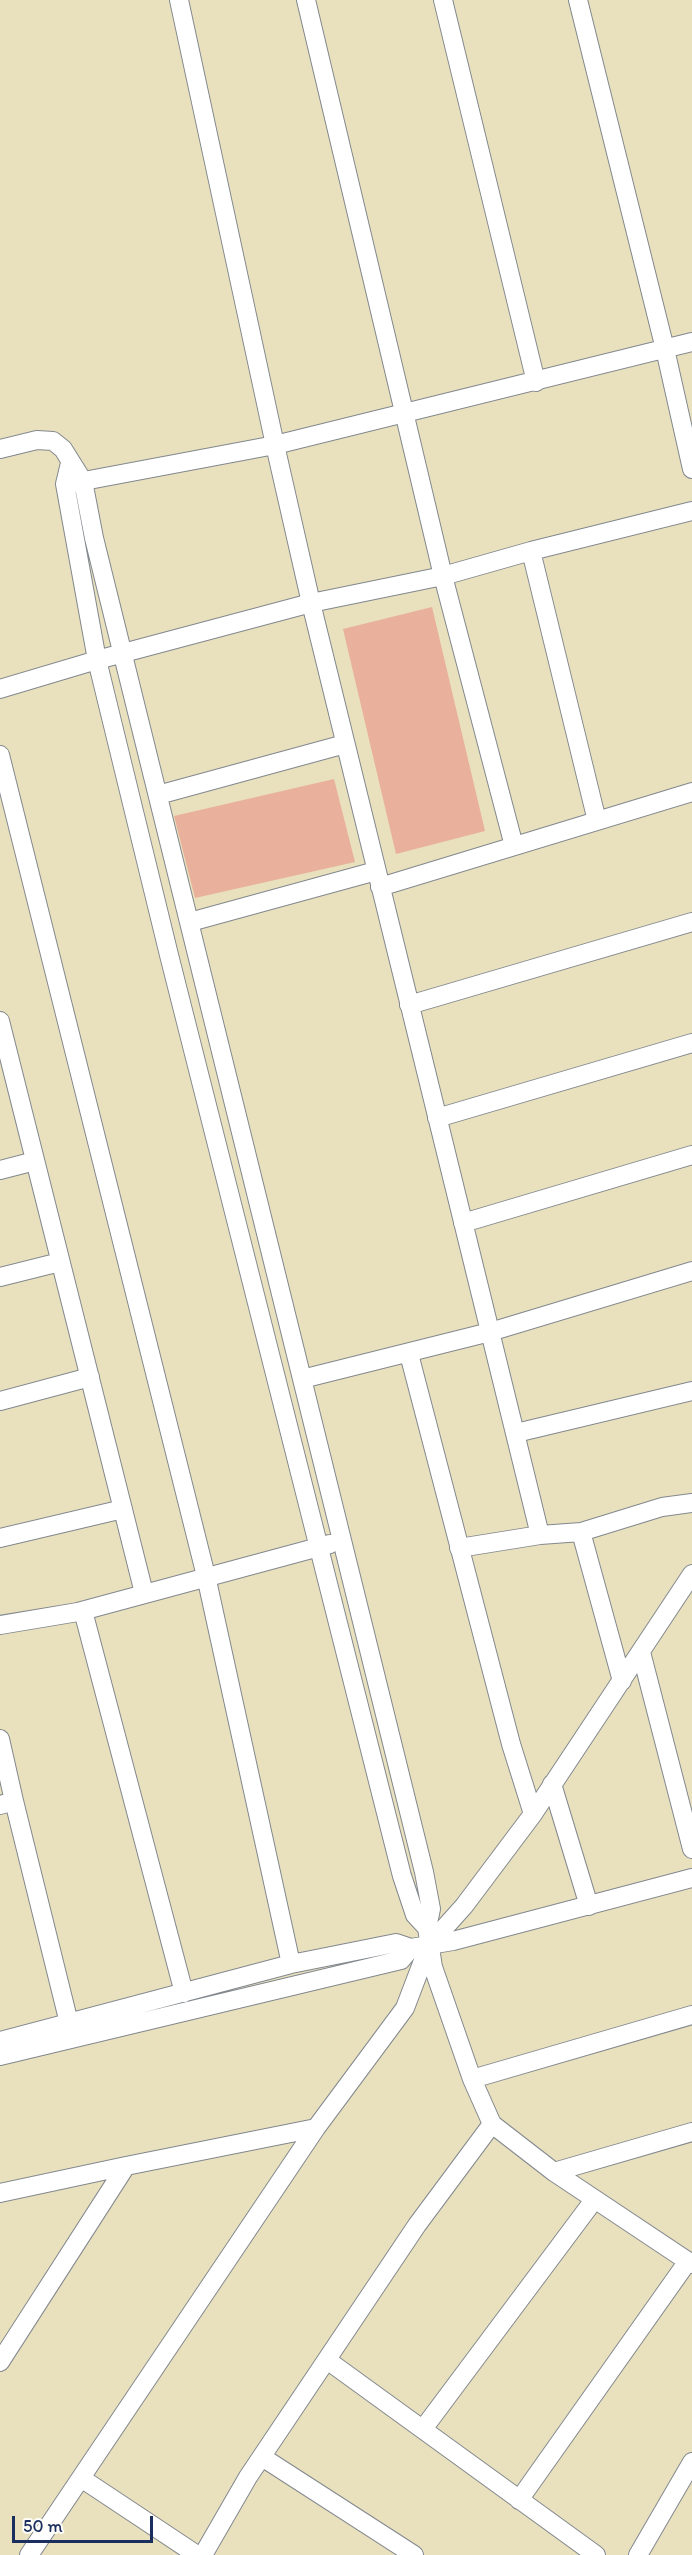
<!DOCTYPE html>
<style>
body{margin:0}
#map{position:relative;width:692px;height:2555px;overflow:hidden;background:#e9e0bd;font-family:Itim,sans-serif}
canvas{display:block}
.scale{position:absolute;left:12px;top:2516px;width:141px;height:27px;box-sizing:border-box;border:3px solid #1b2f5e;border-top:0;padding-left:8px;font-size:18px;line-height:21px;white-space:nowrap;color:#1b2f5e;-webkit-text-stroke:4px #fdfcf7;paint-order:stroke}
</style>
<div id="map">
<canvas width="692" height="2555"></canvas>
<div class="scale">50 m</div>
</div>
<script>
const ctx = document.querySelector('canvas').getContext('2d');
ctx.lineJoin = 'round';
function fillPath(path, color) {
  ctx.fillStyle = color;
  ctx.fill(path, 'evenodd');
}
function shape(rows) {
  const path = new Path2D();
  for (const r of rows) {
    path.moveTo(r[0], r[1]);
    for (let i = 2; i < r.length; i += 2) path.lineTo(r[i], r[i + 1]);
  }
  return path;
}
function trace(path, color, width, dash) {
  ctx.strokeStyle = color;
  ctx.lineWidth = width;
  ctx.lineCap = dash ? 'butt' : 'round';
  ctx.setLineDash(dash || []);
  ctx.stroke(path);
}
fillPath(shape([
 [432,607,485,831,396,854,343,629],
 [334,779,355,862,195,898,174,816]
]), '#e9b19c');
const minor = shape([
 [179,0,275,445,311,603,540,1535,581,1532,622,1681],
 [306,0,443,576,514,846],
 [443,0,536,382],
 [578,0,665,349,692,469],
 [0,449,37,440,53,441,63,449,83,481,94,538,424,1872,431,1909,427,1928,433,1967,472,2079,492,2124,554,2172,692,2264],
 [70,463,65,484,97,660,169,955,402,1876,415,1915,427,1928],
 [73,483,275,445,692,342],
 [531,551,597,821],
 [0,689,97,660,311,603,443,576,531,551,692,511],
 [0,755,206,1576,291,1964],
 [158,795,345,744],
 [380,887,692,792],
 [190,922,376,871],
 [409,1005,692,922],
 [0,1021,144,1593],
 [437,1118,692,1043],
 [0,1170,35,1161],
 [463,1223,692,1155],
 [0,1277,60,1262],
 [409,1354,511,1744,533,1814],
 [302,1379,490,1332,692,1271],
 [0,1401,90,1377],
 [516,1433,692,1391],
 [581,1532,662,1507,692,1503],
 [0,1538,123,1509],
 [459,1548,540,1535],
 [83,1611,184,1993],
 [0,1625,78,1612,330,1544],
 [641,1652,692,1849],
 [0,1739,14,1801,0,1805],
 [552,1784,589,1906],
 [14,1801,72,2035],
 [0,2041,291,1964,396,1943,411,1948,453,1941,692,1878],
 [0,2056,401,1960,411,1948],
 [472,2079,692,2015],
 [554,2172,692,2132],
 [0,2193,126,2166],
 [327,2360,596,2555],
 [0,2362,126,2166,316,2128],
 [423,2429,594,2200],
 [262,2457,414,2555],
 [81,2478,197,2555],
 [519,2500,688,2261],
 [29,2555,316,2128,405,2008,429,1945,464,1906,533,1814,692,1574],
 [203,2555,248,2477,417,2225,492,2124],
 [638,2555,692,2462]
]);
trace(minor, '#82888e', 20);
trace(minor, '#fff', 18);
</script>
